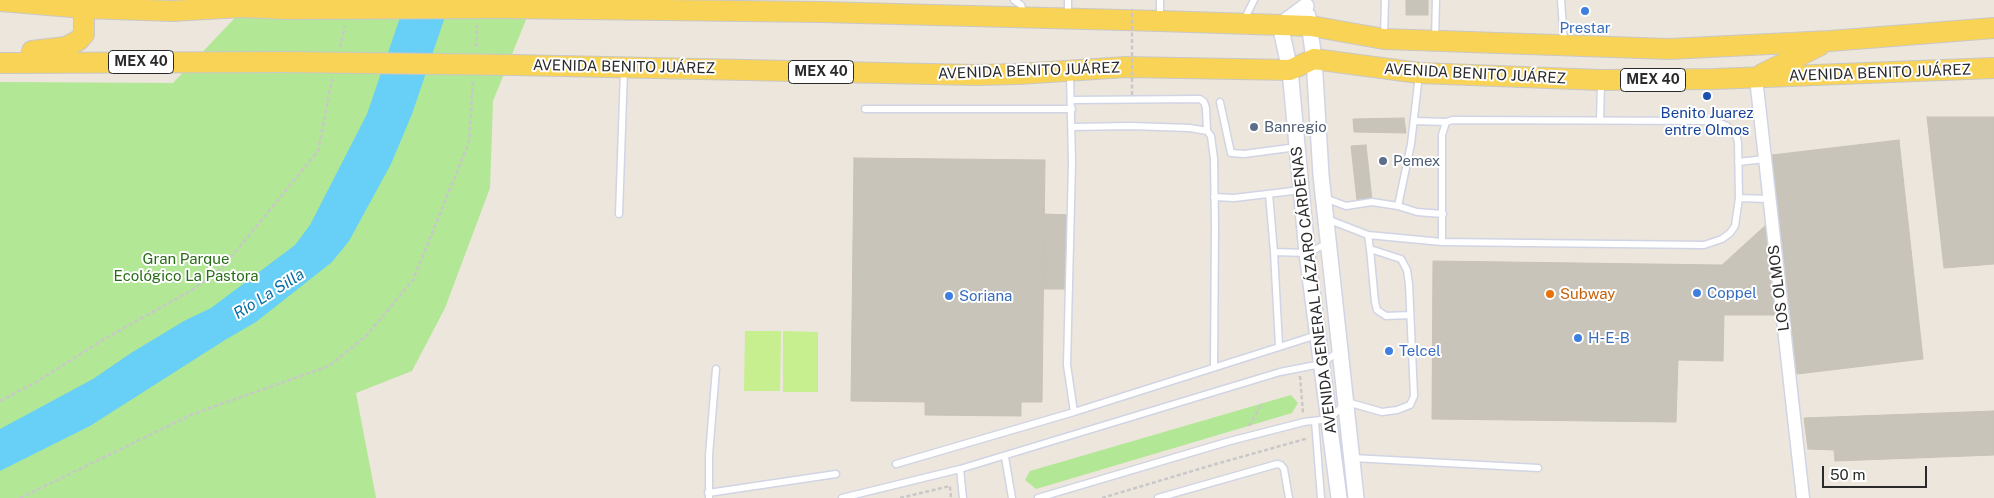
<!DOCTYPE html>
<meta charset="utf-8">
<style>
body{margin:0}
#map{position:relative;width:1994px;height:498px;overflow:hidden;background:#ede6dc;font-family:"Public Sans",sans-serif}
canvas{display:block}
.scale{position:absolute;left:1822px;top:466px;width:105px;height:22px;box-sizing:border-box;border:2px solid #2a2a2a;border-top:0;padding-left:6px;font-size:15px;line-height:18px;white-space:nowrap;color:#2a2a2a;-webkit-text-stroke:4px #fff;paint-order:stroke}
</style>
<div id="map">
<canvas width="1994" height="498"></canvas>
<div class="scale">50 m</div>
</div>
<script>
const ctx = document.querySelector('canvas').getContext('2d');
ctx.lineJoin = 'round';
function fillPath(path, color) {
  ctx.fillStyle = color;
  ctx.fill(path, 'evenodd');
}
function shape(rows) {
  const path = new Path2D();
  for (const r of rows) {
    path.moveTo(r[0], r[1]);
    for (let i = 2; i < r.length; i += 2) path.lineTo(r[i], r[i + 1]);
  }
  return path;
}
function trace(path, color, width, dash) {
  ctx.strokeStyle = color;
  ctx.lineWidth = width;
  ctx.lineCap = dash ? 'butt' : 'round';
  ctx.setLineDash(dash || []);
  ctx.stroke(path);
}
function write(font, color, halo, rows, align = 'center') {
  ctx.font = font + ' "Public Sans",sans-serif';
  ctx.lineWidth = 4;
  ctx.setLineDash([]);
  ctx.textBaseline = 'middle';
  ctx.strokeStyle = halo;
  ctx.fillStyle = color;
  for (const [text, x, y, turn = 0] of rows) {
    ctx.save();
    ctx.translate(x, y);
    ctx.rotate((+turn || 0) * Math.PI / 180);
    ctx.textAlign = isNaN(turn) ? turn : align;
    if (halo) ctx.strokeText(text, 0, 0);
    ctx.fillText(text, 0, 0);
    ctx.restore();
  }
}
fillPath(shape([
 [252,0,534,0,493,101,490,188,445,308,412,371,356,393,376,498,0,498,0,82,173,83],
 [1291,395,1298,403,1292,413,1036,489,1025,480,1030,471]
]), '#b1e795');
fillPath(shape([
 [745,331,781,331,780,391,744,391],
 [783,331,818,332,818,392,783,392]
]), '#c7ef90');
fillPath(shape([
 [406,0,449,5,412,114,391,164,349,241,332,262,256,322,225,340,90,426,0,471,0,429,93,379,131,353,184,321,211,308,295,245,310,225,367,114]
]), '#68d0f6');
const building = shape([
 [1406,0,1428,0,1428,15,1406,15,1406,0],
 [1927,117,1994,117,1994,264,1944,268,1927,117],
 [1404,118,1406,133,1354,132,1353,119,1404,118],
 [1899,140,1923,359,1797,374,1772,155,1899,140],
 [1366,145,1372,200,1357,201,1351,146,1366,145],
 [854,158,1045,160,1042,402,1021,402,1021,416,925,415,925,402,851,401,854,158],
 [1044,214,1069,215,1067,289,1043,289,1044,214],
 [1767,224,1778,315,1724,315,1723,361,1678,360,1676,422,1432,419,1433,261,1722,265,1767,224],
 [1994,411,1994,455,1835,461,1834,450,1808,449,1804,418,1994,411]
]);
fillPath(building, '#c8c4ba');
trace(building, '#c9c2b5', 1);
const service = shape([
 [1014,0,1021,5,1023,10,1020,14],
 [1160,0,1160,20],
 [1561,0,1564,42],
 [1068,17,1068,0],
 [1244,20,1254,0],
 [1384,35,1385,0],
 [1435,39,1436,0],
 [1070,74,1072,163,1067,365,1074,412],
 [1071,100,1200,99,1204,102,1206,108,1207,131],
 [1220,102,1231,153,1244,154,1297,147],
 [865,109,1072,109],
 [1600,120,1601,84],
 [1414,121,1446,122],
 [1072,127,1131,126,1190,128,1207,131,1211,136,1214,159,1215,226,1214,367],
 [1738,162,1765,159],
 [1269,194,1274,252,1279,346],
 [1214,197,1234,198,1301,190],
 [1325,198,1346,206,1372,202,1398,206,1411,144,1419,75],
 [1398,206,1417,212,1443,214],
 [619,214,624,70],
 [1327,219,1368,235,1442,242,1704,245,1722,239,1730,233,1735,226,1739,198,1769,199],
 [1442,242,1442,135,1446,122,1453,120,1715,121,1727,126,1736,135,1738,142,1739,198],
 [1370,249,1375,302,1377,310,1386,316,1410,315],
 [1274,252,1307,253,1329,243],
 [1315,421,1321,498],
 [1005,457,1012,498],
 [1353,458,1538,468],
 [896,464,1074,412,1317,335],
 [708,493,836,474],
 [709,498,709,455,716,369],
 [842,498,960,469],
 [963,498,960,469,1280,372,1321,364,1338,352],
 [1038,498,1230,441,1304,422,1329,419,1347,402,1382,412,1397,410,1410,405,1414,396,1409,284,1407,270,1401,259,1370,249,1368,235],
 [1158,498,1277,464,1281,465,1284,469,1289,498]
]);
const minor = shape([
 [1756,78,1803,498]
]);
const tertiary = shape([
 [1306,6,1280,25,1290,70,1307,253,1339,498],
 [1308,16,1314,59,1321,175,1356,498]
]);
const primary = shape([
 [0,1,84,8,172,11,242,7,287,9],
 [501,8,821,12,1160,21,1311,26,1384,39,1669,49,1830,41,1994,28],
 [32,51,66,47,79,40,84,34,84,8],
 [0,63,283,62],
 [514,65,976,75,1019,74,1126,67,1290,70,1314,59,1419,73,1601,80,1714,79,1994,68],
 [1762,74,1819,46]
]);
trace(service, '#d1d4e4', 9);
trace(minor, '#d1d4e4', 15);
trace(tertiary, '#d1d4e4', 18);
trace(primary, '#c8c8c8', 22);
trace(shape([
 [340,47,345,26],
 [476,47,477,25],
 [1300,376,1303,413],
 [0,401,36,382,106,338,192,290,223,267,318,151,332,79],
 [1249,426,1262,403],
 [20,498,193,414,329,366,366,336,413,280,469,142,473,80],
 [900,498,950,486,951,498],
 [1102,498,1216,464,1305,439,1305,436]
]), '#c8c8c8', 2.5, [4, 2.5]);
trace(service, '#fff', 6);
trace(minor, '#fff', 12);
trace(tertiary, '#fff', 15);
trace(primary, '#f9d355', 20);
const primaryBridge = shape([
 [287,9,501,8],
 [283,62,514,65]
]);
trace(primaryBridge, '#c8c8c8', 22, []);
trace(shape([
 [1132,95,1132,9]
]), '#c8c8c8', 2.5, [4, 2.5]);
trace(primaryBridge, '#f9d355', 20);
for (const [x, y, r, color] of [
 [1585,11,5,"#3f7fe0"],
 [1707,96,5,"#1a4fb4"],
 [1254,127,5,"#5c6f8a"],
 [1383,161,5,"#5c6f8a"],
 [1697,293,5,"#3f7fe0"],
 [1550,294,5,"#e8710a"],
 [949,296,5,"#3f7fe0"],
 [1578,338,5,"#3f7fe0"],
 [1389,351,5,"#3f7fe0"]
]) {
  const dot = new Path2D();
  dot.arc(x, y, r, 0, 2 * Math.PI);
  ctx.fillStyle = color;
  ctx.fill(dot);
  trace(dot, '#fff', 2);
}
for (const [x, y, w] of [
 [141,62,65],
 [821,72,65],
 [1653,80,65]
]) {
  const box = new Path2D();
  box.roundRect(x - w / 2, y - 11.5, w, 23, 4);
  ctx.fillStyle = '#fff';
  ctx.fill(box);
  trace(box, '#2a2a2a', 1);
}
write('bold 14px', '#2a2a2a', null, [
 ["MEX 40",141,62],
 ["MEX 40",821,72],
 ["MEX 40",1653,80]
]);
write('15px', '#366cbe', '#fff', [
 ["Prestar",1585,28,"center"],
 ["Coppel",1707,293],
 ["Soriana",959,296],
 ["H-E-B",1588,338],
 ["Telcel",1399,351]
], 'left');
write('15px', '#2a2a2a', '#fff', [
 ["AVENIDA BENITO JUÁREZ",624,67,1],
 ["AVENIDA BENITO JUÁREZ",1029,71,-2],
 ["AVENIDA BENITO JUÁREZ",1880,73,-2],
 ["AVENIDA BENITO JUÁREZ",1475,74,3],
 ["LOS OLMOS",1779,288,-97],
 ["AVENIDA GENERAL LÁZARO CÁRDENAS",1314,290,-97]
]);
write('15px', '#164399', '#fff', [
 ["Benito Juarez",1707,113],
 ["entre Olmos",1707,130]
]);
write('15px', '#4e5e75', '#fff', [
 ["Banregio",1264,127],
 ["Pemex",1393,161]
], 'left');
write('15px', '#286c16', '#fff', [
 ["Gran Parque",186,259],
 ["Ecológico La Pastora",186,276]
]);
write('15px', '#c56008', '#fff', [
 ["Subway",1560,294]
], 'left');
write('italic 16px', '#056da4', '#fff', [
 ["Río La Silla",269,294,-32]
]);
</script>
